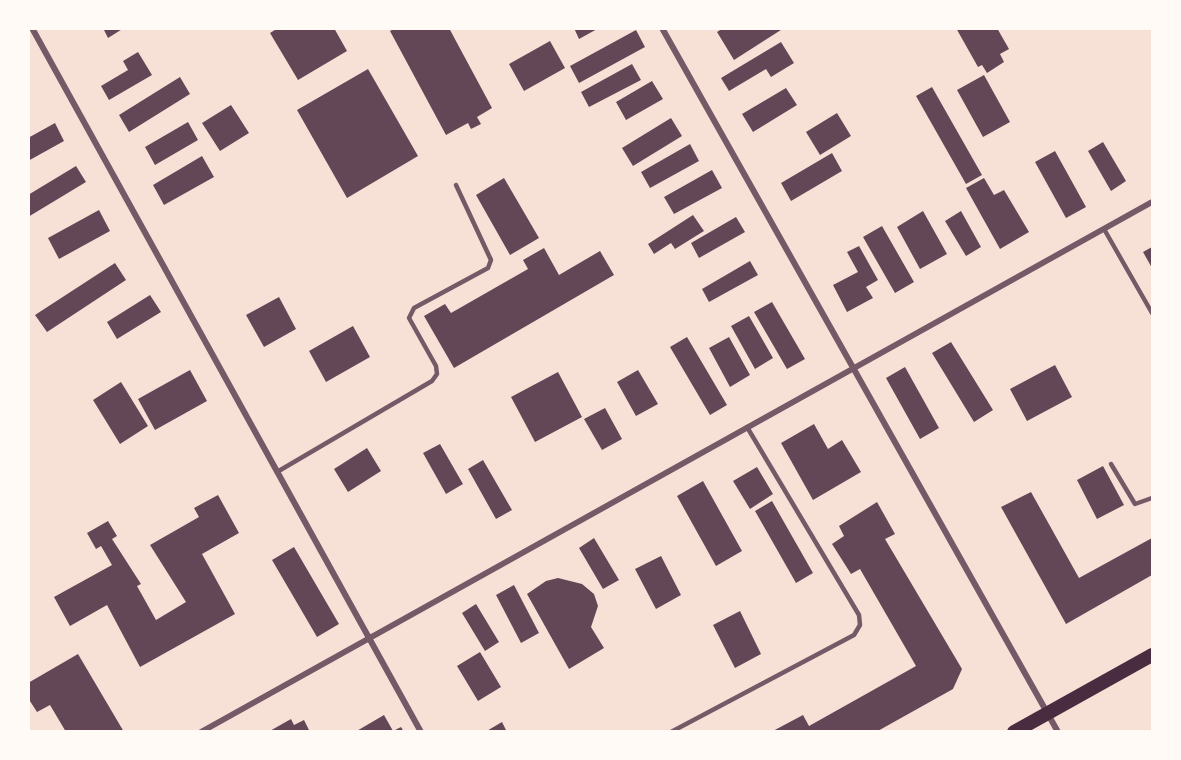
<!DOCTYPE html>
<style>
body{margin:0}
#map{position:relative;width:1181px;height:760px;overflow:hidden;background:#f7e1d7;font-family:"Times New Roman",serif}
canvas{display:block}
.frame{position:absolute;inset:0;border:30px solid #fffaf5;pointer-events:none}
</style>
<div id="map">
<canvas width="1181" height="760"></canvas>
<div class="frame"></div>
</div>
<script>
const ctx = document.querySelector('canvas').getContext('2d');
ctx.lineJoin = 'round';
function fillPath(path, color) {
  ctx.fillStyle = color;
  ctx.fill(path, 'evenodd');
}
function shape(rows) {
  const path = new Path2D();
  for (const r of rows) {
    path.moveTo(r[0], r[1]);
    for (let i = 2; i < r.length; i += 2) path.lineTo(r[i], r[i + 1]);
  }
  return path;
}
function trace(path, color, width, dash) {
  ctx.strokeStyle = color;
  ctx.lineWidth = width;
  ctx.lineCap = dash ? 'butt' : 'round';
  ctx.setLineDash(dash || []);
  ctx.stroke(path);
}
fillPath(shape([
 [103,28,124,28,108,38],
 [278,28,334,28,347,51,298,80,270,33],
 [395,28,449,28,492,108,477,117,481,124,471,129,468,123,446,135,390,31],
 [574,28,599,28,579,39],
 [723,28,784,28,734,60,717,32],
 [956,28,997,28,1009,49,1000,54,1004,62,987,73,982,65,978,67],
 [636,30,645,47,579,83,570,66],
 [550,41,565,68,524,91,509,64],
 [781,42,794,63,771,77,766,69,729,91,721,78],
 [138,52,152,75,109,100,101,86,128,70,123,61],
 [632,64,641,80,589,107,581,92],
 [368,69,418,156,347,198,297,110],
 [984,75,1010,122,983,137,957,90],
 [180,77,190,94,129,132,119,115],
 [652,81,663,99,626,120,616,102],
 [932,87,982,175,966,184,916,96],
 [786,88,797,105,753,132,742,114],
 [231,105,249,133,220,151,202,123],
 [837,113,851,136,820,155,806,132],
 [671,118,682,136,633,166,622,148],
 [188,122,198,140,155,165,145,147],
 [55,123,64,141,28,161,28,138],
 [1103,142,1126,181,1111,191,1088,151],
 [690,144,699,161,650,188,641,172],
 [1055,151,1086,207,1066,218,1035,162],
 [832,153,842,171,791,201,781,183],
 [202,156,214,177,164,205,153,185],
 [76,166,86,182,28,217,28,195],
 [712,170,722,188,674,214,664,197],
 [504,178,539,238,510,255,476,195],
 [984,178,994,195,1004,190,1029,232,1000,249,966,188],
 [99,210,110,231,59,259,48,238],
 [923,211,947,254,920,269,897,227],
 [961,211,981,247,966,256,945,221],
 [693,215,704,231,675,249,671,243,654,254,648,244],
 [736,217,745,232,699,258,691,243],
 [882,226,914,282,895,293,863,237],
 [859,246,878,280,866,287,873,298,847,312,833,285,858,272,847,252],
 [1152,247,1152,268,1143,252],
 [544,248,559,275,600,251,614,275,454,368,424,316,445,304,451,313,528,269,523,260],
 [750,261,758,275,709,302,702,289],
 [115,263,126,280,47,332,35,315],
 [150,295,161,312,117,339,107,322],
 [279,297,296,329,264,347,246,315],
 [772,302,805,359,787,369,754,312],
 [749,316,773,358,755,369,731,326],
 [353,326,370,357,326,382,309,351],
 [687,337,727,405,710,415,670,347],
 [729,337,750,375,730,387,709,348],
 [951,342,993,410,974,422,932,353],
 [1055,365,1072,397,1027,421,1010,389],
 [905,367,939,428,920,439,886,378],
 [190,370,207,401,155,430,138,399],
 [638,370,658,404,636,416,617,382],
 [558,372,582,417,535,442,511,397],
 [121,382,148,426,120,444,93,400],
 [605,408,622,439,602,450,584,419],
 [814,424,828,449,842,440,861,472,813,500,781,443],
 [440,444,463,484,446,494,423,453],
 [367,448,381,471,348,492,334,469],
 [483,460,512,510,496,519,468,469],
 [1103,466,1124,505,1097,519,1077,480],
 [757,467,773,494,750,509,733,481],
 [703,481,742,551,716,566,677,496],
 [1031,492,1079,578,1152,538,1152,575,1066,624,1001,507],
 [218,495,239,533,202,554,235,614,140,667,107,605,70,626,54,597,112,565,101,546,96,549,87,533,108,521,117,536,112,539,141,584,137,586,156,620,186,602,150,545,199,517,194,508],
 [772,501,813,573,796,583,755,511],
 [877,502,895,534,885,539,962,669,953,689,876,732,771,732,803,715,809,726,916,666,860,569,851,574,832,544,844,536,839,526],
 [594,538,619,580,603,589,579,548],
 [294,547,339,624,317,637,272,560],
 [661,556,681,595,656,609,635,569],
 [558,578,582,584,594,594,598,606,591,627,604,648,569,669,527,594,546,581],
 [514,585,539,633,521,643,496,595],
 [476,604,499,642,485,651,462,613],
 [740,611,761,654,735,668,713,625],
 [480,652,501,687,478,701,457,666],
 [78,654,124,732,66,732,50,705,37,712,28,698,28,683],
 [384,715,393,731,401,727,404,732,355,732],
 [291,719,294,725,304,720,310,732,268,732],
 [502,722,507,732,485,732]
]), '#644757');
trace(shape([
 [1104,229,1152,313],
 [1111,464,1135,504,1152,498],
 [277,472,432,381,437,374,436,366,409,318,414,308,488,268,491,260,456,185],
 [671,732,854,635,860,625,859,615,747,427]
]), '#755966', 4.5);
trace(shape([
 [32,28,421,732],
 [662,28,1058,732],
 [201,732,1152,202]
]), '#755966', 6);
trace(shape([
 [1014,732,1152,655]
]), '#4a2c40', 14);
</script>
